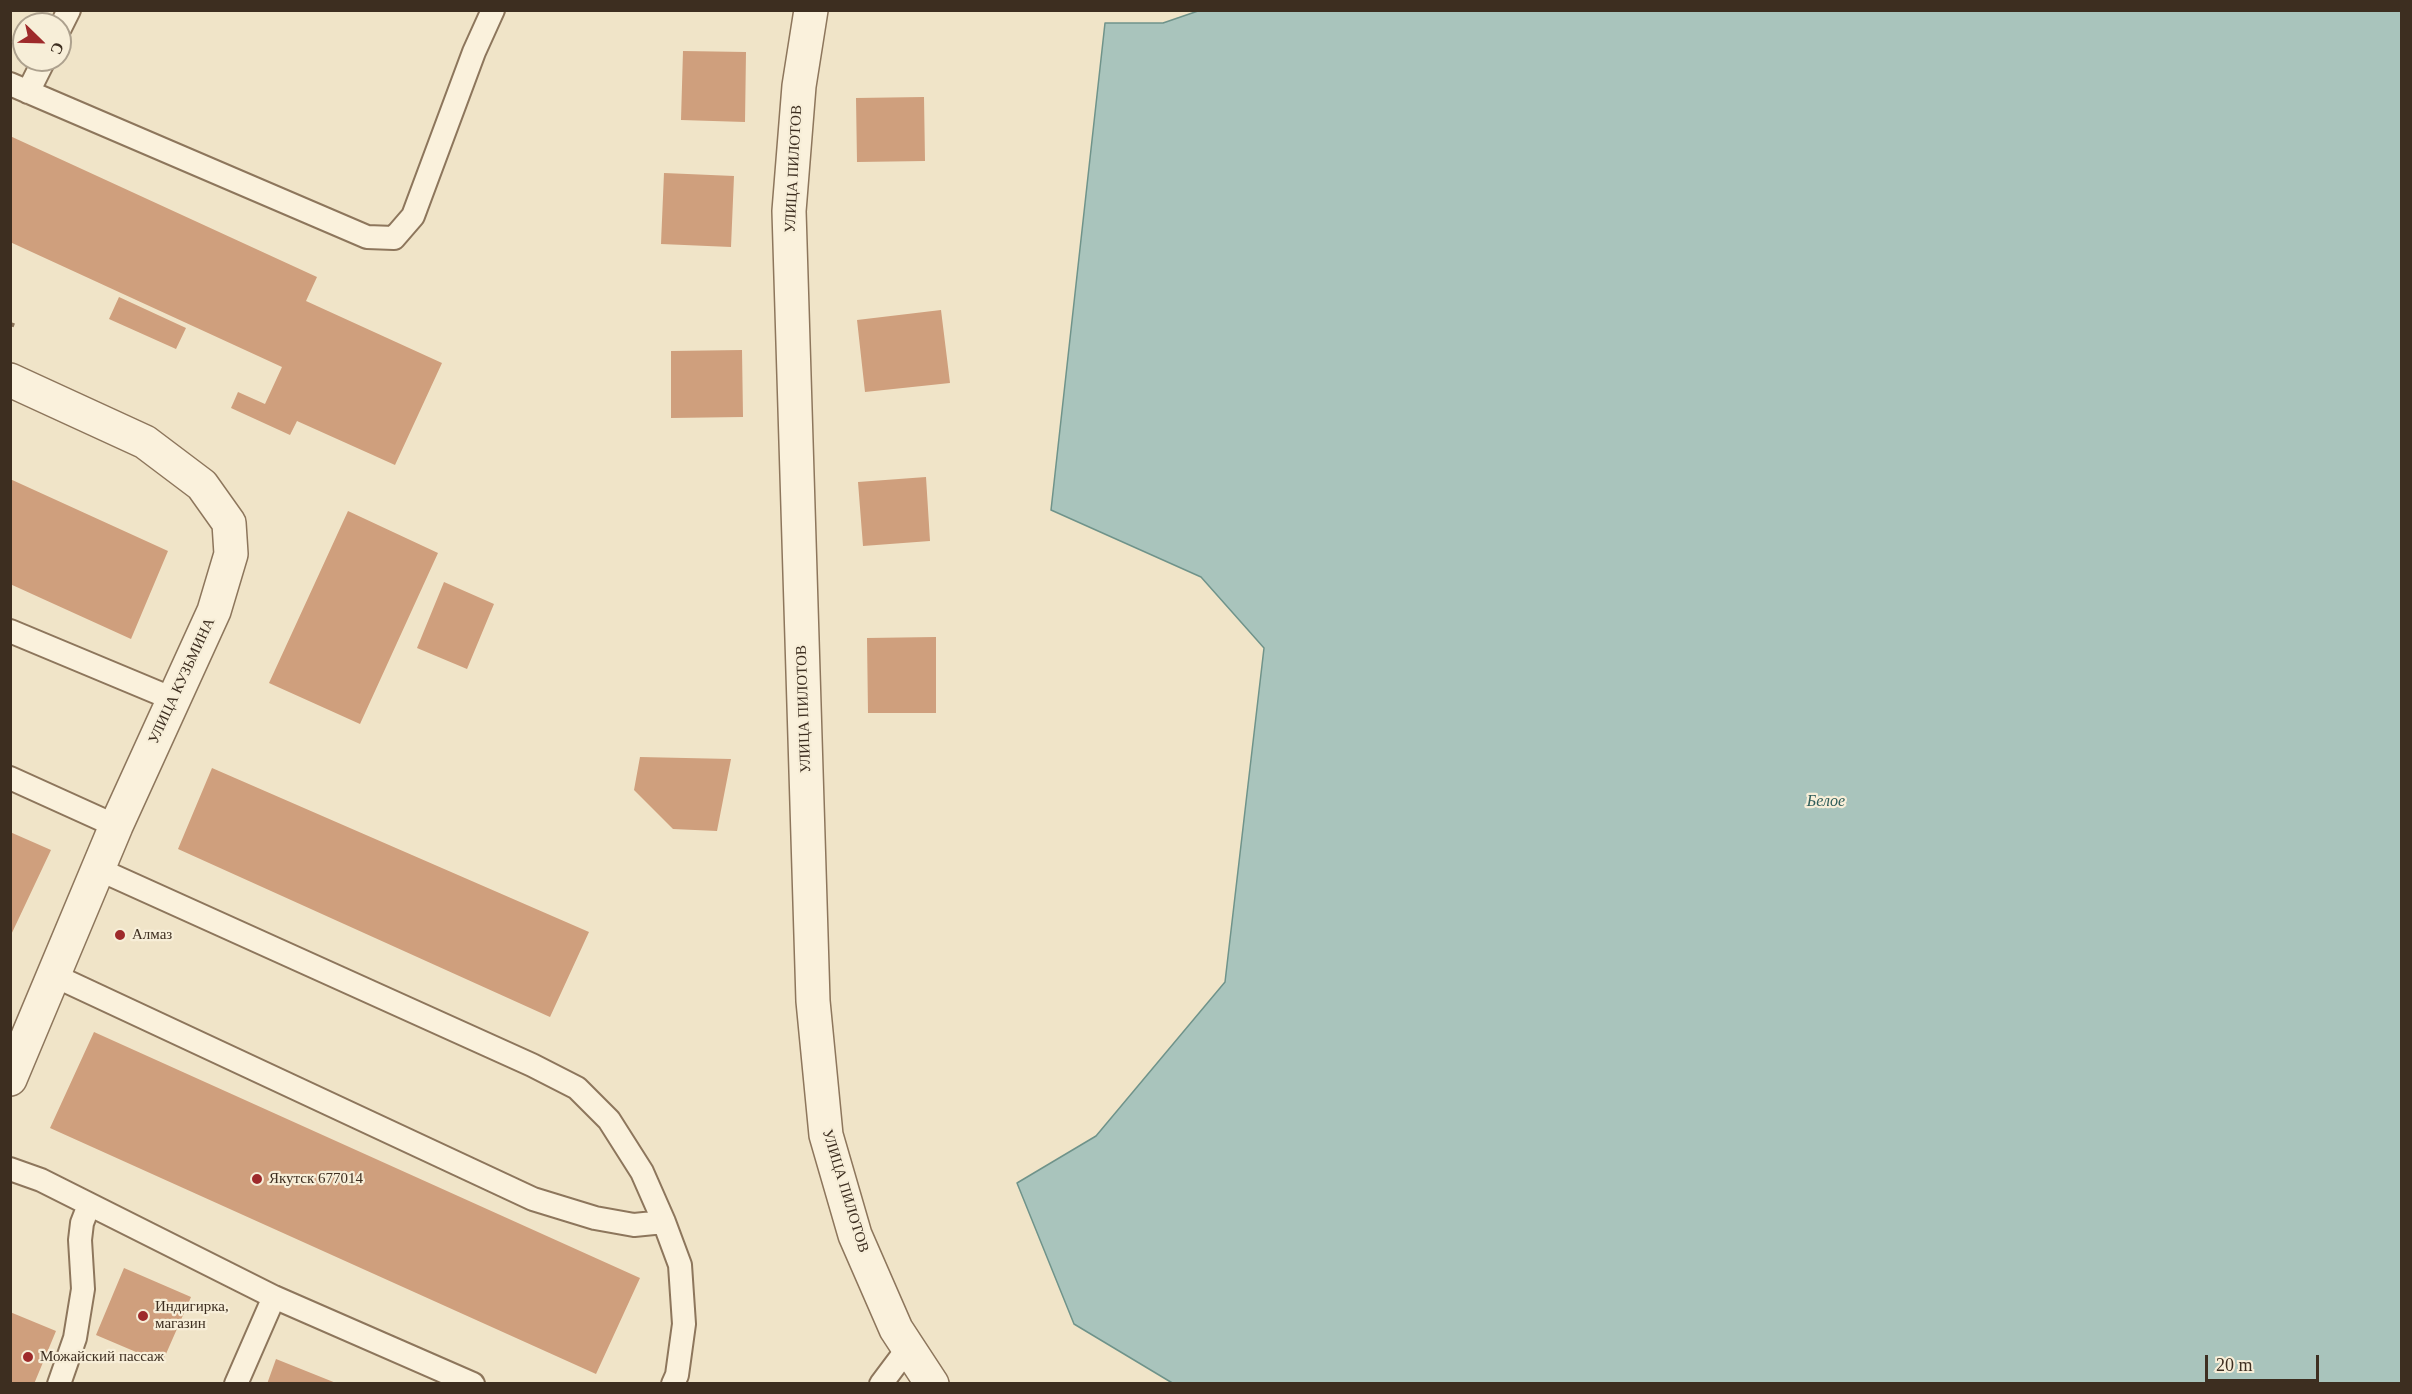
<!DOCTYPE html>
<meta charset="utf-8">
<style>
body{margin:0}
#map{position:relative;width:2412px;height:1394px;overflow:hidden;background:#f0e4c8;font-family:Georgia,serif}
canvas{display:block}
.frame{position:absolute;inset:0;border:12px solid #3d2e20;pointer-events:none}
.north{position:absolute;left:12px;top:12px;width:60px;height:60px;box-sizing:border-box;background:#f7eed8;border:2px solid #ada18e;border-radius:50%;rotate:113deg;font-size:16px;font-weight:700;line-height:24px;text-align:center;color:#3d2e20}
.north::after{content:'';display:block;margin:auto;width:21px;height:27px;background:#9e2a2b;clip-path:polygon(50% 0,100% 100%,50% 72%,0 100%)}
.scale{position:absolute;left:2205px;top:1355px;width:114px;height:27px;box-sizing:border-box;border:3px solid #3d2e20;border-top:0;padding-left:8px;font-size:18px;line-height:21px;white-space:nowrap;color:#3d2e20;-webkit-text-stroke:4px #f7eed8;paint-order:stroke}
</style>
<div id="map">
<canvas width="2412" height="1394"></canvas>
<div class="frame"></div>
<div class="north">С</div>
<div class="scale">20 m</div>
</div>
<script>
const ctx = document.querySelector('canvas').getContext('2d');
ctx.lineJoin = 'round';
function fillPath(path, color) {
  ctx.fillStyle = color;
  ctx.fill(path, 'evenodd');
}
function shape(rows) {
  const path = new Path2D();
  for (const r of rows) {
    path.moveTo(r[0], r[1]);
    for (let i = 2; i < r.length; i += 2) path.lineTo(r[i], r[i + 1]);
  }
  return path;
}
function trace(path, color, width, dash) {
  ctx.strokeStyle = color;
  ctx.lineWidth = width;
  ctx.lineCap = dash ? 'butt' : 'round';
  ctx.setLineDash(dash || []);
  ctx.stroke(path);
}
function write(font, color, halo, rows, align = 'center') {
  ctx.font = font + ' Georgia,serif';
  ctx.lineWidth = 4.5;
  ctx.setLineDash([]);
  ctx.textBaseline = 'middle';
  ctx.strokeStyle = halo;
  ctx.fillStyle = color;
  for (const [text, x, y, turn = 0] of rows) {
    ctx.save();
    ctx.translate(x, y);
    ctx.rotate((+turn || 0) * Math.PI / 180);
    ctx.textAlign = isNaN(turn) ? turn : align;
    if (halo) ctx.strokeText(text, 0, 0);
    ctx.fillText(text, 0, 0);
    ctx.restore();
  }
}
const water = shape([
 [1198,11,2401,11,2401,1383,1174,1384,1074,1324,1017,1183,1096,1136,1225,982,1264,648,1201,577,1051,510,1105,23,1163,23,1198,11]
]);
fillPath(water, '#a9c4bc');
trace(water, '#6f938a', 1.5);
fillPath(shape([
 [683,51,746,52,745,122,681,120],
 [924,97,925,161,857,162,856,98],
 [10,136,317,277,306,301,442,363,395,465,297,421,290,435,231,408,238,392,265,404,282,367,10,242],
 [664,173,734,176,731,247,661,244],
 [119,297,186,328,176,349,109,319],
 [941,310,950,383,865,392,857,320],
 [742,350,743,417,671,418,671,351],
 [926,477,930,541,863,546,858,482],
 [10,479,168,551,131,639,10,584],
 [348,511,438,553,360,724,269,683],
 [444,582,494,604,467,669,417,648],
 [936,637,936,713,868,713,867,638],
 [640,757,731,759,717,831,673,829,634,790],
 [212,768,589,932,550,1017,178,849],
 [10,832,51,850,10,937],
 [94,1032,640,1278,596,1374,50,1128],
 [124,1268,191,1297,162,1363,96,1335],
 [10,1312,56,1331,34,1384,10,1384],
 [276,1359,336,1383,336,1384,267,1384]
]), '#cf9f7d');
const service = shape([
 [60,28,69,10],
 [10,84,367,237,394,238,413,216,474,52,493,10],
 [28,92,44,60],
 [10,631,173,699],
 [10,778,116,826],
 [98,869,532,1065,577,1088,609,1120,642,1172,664,1222],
 [53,975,533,1199,595,1218,634,1225,664,1222,680,1265,684,1324,677,1375,673,1384],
 [10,1169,41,1180,274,1297,473,1384],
 [59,1384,75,1338,83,1289,80,1240,82,1223,89,1205],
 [236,1384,274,1297],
 [881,1384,908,1348]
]);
const minor = shape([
 [10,380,145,442,202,485,229,523,231,554,214,611,116,826,10,1079]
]);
const tertiary = shape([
 [811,10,799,86,789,211,813,1001,826,1135,855,1235,896,1329,932,1384]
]);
trace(service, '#8d765c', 26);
trace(minor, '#8d765c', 36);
trace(tertiary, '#8d765c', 36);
trace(shape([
 [10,324,16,326]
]), '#8d765c', 4, [4.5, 3]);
trace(service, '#faf1dc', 22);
trace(minor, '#faf1dc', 33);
trace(tertiary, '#faf1dc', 33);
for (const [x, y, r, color] of [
 [120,935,6,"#9e2a2b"],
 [257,1179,6,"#9e2a2b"],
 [143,1316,6,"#9e2a2b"],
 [28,1357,6,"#9e2a2b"]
]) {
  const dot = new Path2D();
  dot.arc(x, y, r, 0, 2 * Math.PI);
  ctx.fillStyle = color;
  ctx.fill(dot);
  trace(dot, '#f7eed8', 2);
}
write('15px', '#3d2e20', '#f7eed8', [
 ["УЛИЦА ПИЛОТОВ",794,169,-87],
 ["УЛИЦА КУЗЬМИНА",182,681,-65],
 ["УЛИЦА ПИЛОТОВ",804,709,-92],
 ["УЛИЦА ПИЛОТОВ",845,1191,73]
]);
write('15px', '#3d2e20', '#f7eed8', [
 ["Алмаз",132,935],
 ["Якутск 677014",269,1179],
 ["Индигирка,",155,1307],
 ["магазин",155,1324],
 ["Можайский пассаж",40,1357]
], 'left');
write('italic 16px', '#2f5d5a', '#f7eed8', [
 ["Белое",1826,802]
]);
</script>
